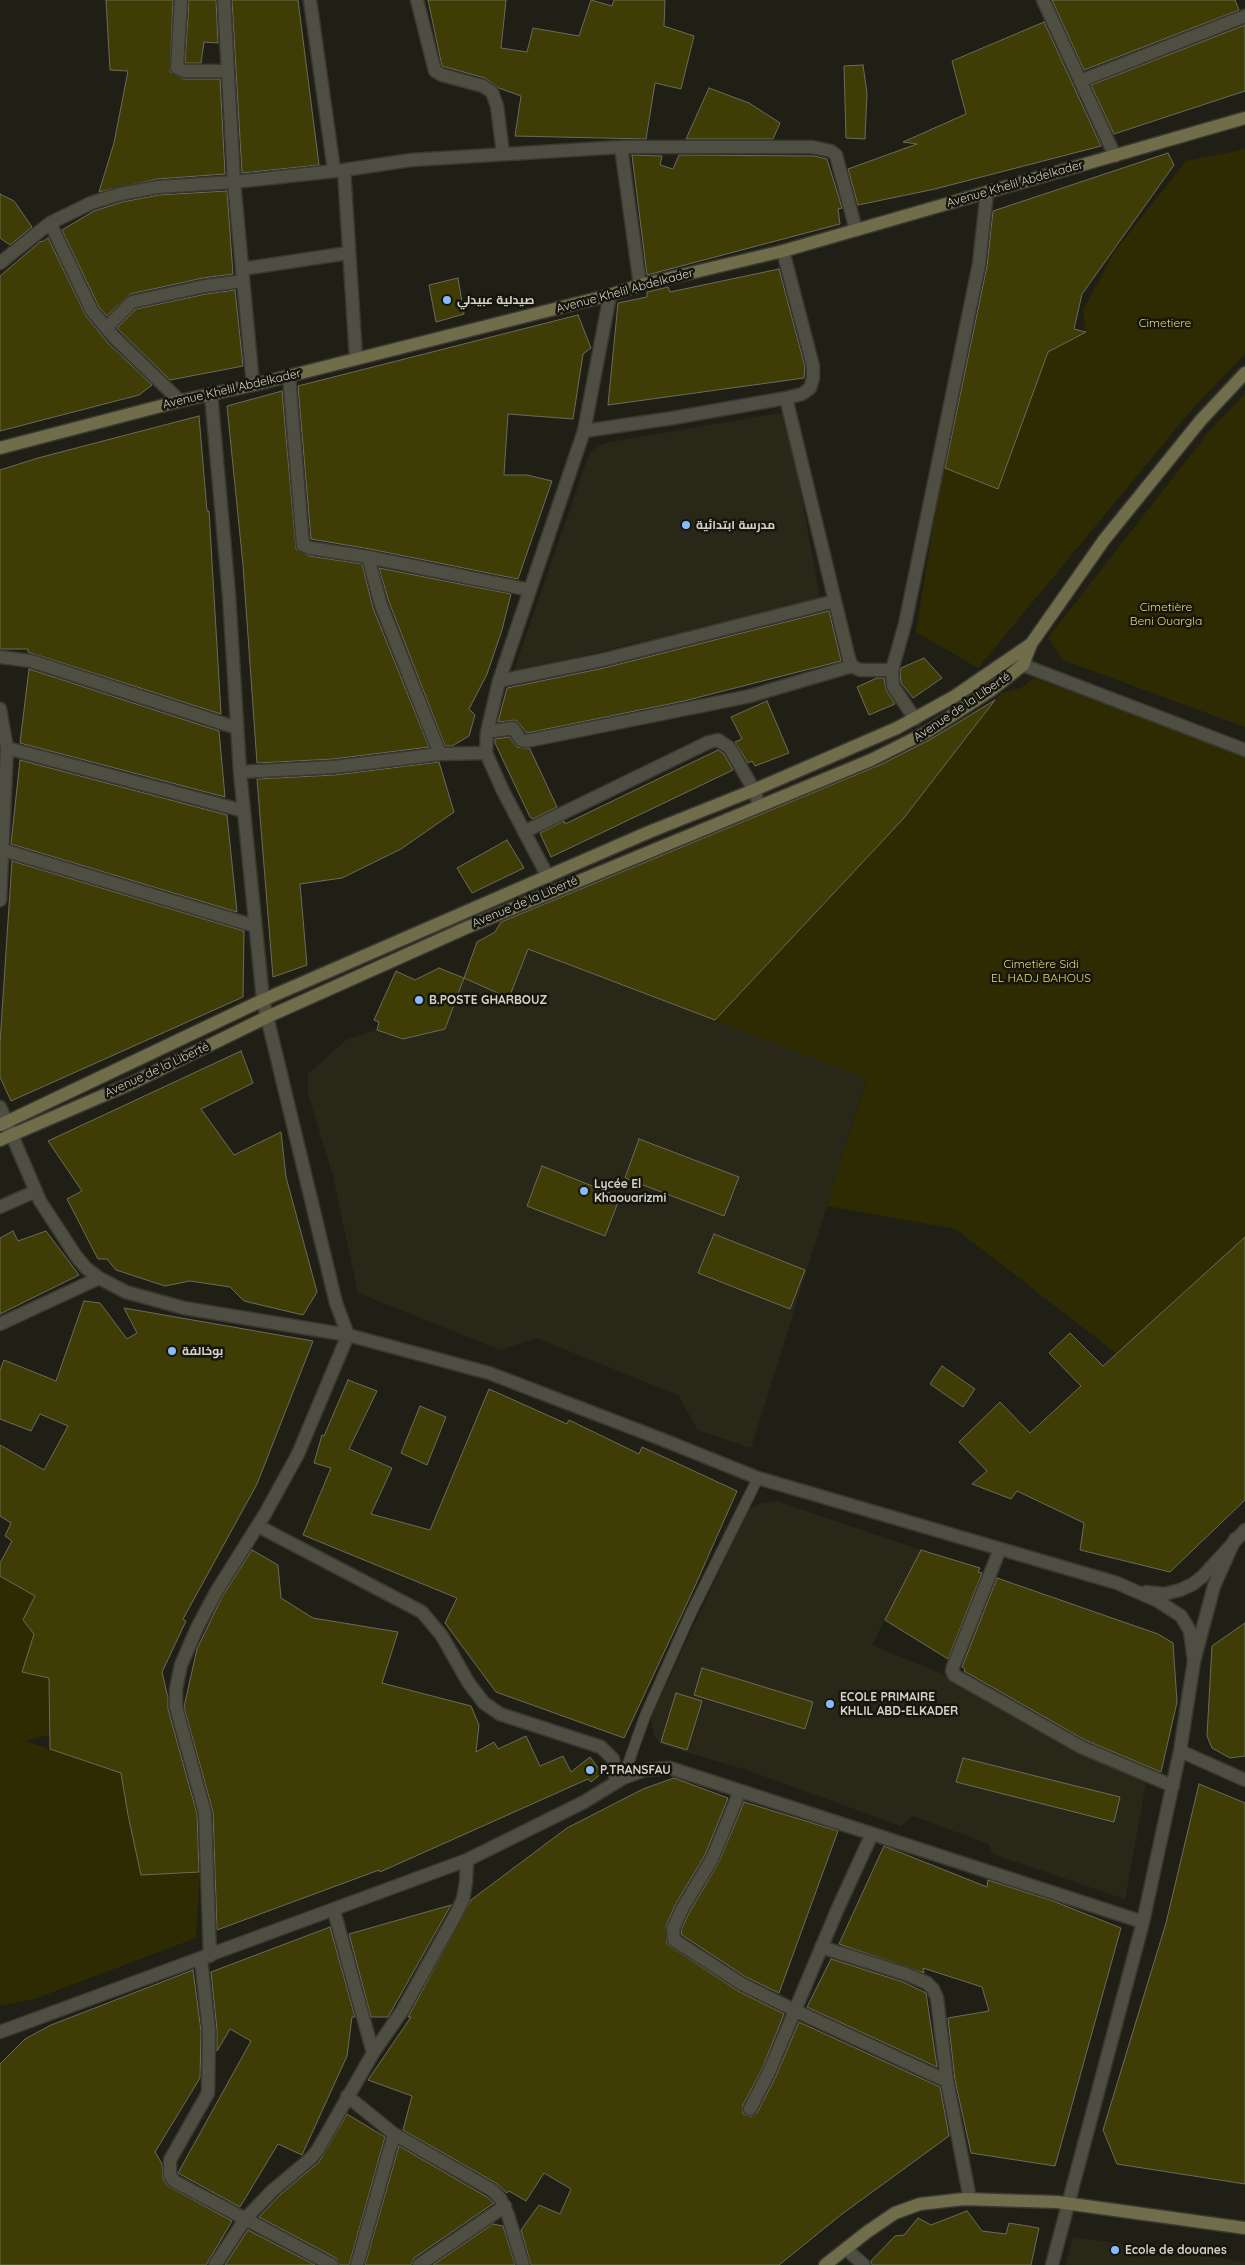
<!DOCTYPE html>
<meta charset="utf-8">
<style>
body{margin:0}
canvas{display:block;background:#1f1f15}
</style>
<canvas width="1245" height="2265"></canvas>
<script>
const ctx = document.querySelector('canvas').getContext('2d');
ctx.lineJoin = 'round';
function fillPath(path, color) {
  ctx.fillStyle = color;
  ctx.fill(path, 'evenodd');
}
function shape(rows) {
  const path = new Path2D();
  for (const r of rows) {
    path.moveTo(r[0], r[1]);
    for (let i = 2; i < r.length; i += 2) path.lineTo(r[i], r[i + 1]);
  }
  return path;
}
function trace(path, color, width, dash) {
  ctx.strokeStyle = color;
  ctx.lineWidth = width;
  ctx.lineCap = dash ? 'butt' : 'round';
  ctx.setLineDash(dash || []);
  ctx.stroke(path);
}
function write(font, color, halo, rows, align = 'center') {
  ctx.font = font + ' Quicksand,Cairo,sans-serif';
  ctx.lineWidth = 5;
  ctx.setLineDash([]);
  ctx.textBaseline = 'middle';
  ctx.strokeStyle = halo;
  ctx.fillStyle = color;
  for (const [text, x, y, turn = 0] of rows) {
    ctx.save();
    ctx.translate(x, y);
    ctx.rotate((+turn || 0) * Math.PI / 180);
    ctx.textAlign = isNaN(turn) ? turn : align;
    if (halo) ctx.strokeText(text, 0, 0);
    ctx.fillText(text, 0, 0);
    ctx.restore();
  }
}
fillPath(shape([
 [786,412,820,598,513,673,590,452,600,445,611,442],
 [528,949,867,1078,751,1448,698,1430,678,1395,537,1338,500,1350,358,1293,333,1176,308,1093,308,1074,346,1040,377,1030,403,1039,444,1029,464,978,509,998],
 [776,1501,921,1550,872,1645,980,1690,1147,1777,1125,1899,992,1854,989,1844,913,1816,901,1826,744,1769,662,1745,654,1736,651,1717,748,1510,761,1503],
 [1073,2237,1245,2262,1245,2265,1066,2265]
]), '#292818');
fillPath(shape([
 [1245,149,1245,354,1193,408,978,668,916,632,943,467,998,489,1048,352,1086,332,1083,310,1115,251,1186,161],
 [1245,394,1245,727,1063,660,1048,638,1211,429],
 [1034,678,1245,755,1245,1237,1117,1354,956,1229,827,1206,867,1079,715,1020,903,819,1001,693,1021,688],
 [0,1576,35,1596,23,1620,34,1634,49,1678,49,1735,25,1741,121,1773,128,1815,141,1875,200,1872,196,1938,34,1999,0,2006]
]), '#2e2b03');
const building = shape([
 [106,0,173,0,170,72,184,79,220,79,225,174,157,179,99,192,114,143,128,71,110,70,106,0],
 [189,0,216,0,218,43,204,42,201,63,185,63,189,0],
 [232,0,298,0,319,165,242,173,232,0],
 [428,0,506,0,501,48,527,52,533,28,579,36,591,0,612,6,614,0,665,0,664,26,694,36,681,89,655,83,646,139,515,136,521,96,499,88,485,78,442,66,428,0],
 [1052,0,1235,0,1239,10,1084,70,1052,0],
 [1044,22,1101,146,935,189,858,205,848,169,917,144,903,142,966,114,952,61,1044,22],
 [1245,25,1245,91,1114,134,1091,85,1245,25],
 [863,65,867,93,865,139,846,138,844,66,863,65],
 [709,88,749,103,780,123,773,139,686,139,709,88],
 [1168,153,1174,165,1082,294,1074,329,1086,332,1048,352,998,489,945,468,987,266,993,211,1168,153],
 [632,155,662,156,660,165,673,169,679,155,814,156,827,159,842,208,838,209,840,224,647,275,632,155],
 [227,191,233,274,203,278,130,294,107,316,99,307,62,230,94,211,122,202,159,195,227,191],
 [0,194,14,201,32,227,10,245,0,238,0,194],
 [48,238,86,316,108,343,152,385,139,395,0,431,0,276,41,241,42,242,48,238],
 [779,269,805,367,804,378,608,405,618,303,647,297,647,292,668,287,670,292,779,269],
 [458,278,464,314,436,322,429,285,458,278],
 [235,290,243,366,170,380,117,328,136,309,206,294,235,290],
 [578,315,591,348,583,354,573,419,508,414,504,475,527,475,552,481,518,579,370,549,311,539,298,386,578,315],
 [282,391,296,549,309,556,362,564,373,608,429,747,333,759,257,763,243,565,227,406,282,391],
 [199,416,207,511,209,511,221,714,28,652,28,649,0,649,0,470,38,458,199,416],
 [379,568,511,594,502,630,487,674,469,709,475,715,469,736,452,746,445,746,389,602,379,568],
 [829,611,841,661,684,701,527,733,516,720,498,722,507,688,604,668,829,611],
 [924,658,942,678,913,698,901,683,900,671,901,668,924,658],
 [29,669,219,731,225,797,20,743,29,669],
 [877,678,884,678,886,690,895,704,869,715,857,687,877,678],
 [995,700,903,819,715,1020,528,949,509,998,464,978,477,942,495,932,501,922,882,764,931,739,995,700],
 [767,701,789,753,755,766,752,761,748,763,735,742,742,739,731,717,767,701],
 [509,737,517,747,530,749,557,807,533,819,530,817,495,743,495,739,509,737],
 [718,750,724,754,733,770,551,857,540,833,564,821,565,824,718,750],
 [20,760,227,815,237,912,11,844,20,760],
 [439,762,454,812,401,849,342,878,300,884,307,965,273,977,257,779,335,775,439,762],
 [507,840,524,868,472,893,457,868,507,840],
 [12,861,244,931,243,997,11,1101,0,1077,0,1043,12,861],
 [439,968,464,978,445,1029,403,1039,377,1030,379,1022,374,1020,396,971,415,980,439,968],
 [241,1051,253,1083,201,1109,234,1155,281,1132,286,1177,317,1292,303,1315,244,1301,230,1287,190,1281,165,1286,116,1270,107,1259,98,1259,67,1199,82,1191,48,1141,241,1051],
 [639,1139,739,1177,724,1216,625,1178,639,1139],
 [542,1166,620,1197,605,1236,527,1206,542,1166],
 [13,1231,18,1241,46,1231,79,1275,0,1314,0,1238,13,1231],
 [714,1234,805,1270,790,1309,698,1273,714,1234],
 [1245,1237,1245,1500,1170,1572,1080,1550,1084,1523,1017,1491,1011,1499,972,1484,987,1471,959,1442,1000,1402,1030,1433,1081,1386,1049,1353,1070,1333,1103,1366,1245,1237],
 [84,1301,100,1303,127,1339,137,1333,124,1308,313,1341,257,1484,183,1619,186,1621,162,1672,168,1698,168,1709,197,1814,199,1872,141,1875,128,1815,121,1773,50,1749,49,1678,22,1672,34,1634,23,1620,35,1596,0,1576,0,1563,12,1541,5,1536,11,1523,0,1516,0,1445,44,1470,68,1426,40,1414,31,1431,0,1419,0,1370,4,1360,56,1381,84,1301],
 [942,1366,975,1389,963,1407,930,1384,942,1366],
 [348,1380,377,1391,349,1449,392,1468,371,1514,430,1530,489,1389,567,1424,569,1420,639,1454,642,1447,737,1491,695,1586,624,1738,496,1692,445,1623,457,1598,303,1535,331,1468,314,1463,322,1435,324,1436,348,1380],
 [420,1406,446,1417,427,1465,401,1453,420,1406],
 [252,1550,278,1565,281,1598,313,1618,398,1632,382,1683,471,1706,479,1725,476,1752,494,1742,498,1749,526,1736,540,1766,563,1756,571,1772,590,1757,602,1773,591,1782,588,1779,380,1872,379,1870,217,1930,213,1812,184,1707,197,1649,222,1597,252,1550],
 [921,1550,980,1568,978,1572,982,1573,948,1659,885,1620,921,1550],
 [997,1578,1158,1634,1173,1643,1177,1702,1161,1772,1085,1740,964,1671,965,1669,962,1667,997,1578],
 [1245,1623,1245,1756,1230,1758,1212,1748,1207,1736,1212,1646,1245,1623],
 [702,1668,813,1702,805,1729,694,1695,702,1668],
 [676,1693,702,1701,687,1750,661,1742,676,1693],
 [963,1758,1120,1797,1114,1822,956,1782,963,1758],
 [674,1778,728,1798,705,1855,675,1905,666,1926,667,1944,738,1991,784,2014,762,2069,743,2105,743,2114,751,2117,757,2113,776,2076,799,2022,940,2087,949,2136,842,2214,779,2265,531,2265,521,2230,539,2205,560,2214,571,2189,544,2173,526,2201,509,2191,507,2193,496,2183,403,2130,412,2096,368,2080,411,2017,408,2017,471,1900,567,1828,643,1789,674,1778],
 [1199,1784,1245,1803,1245,2184,1117,2164,1103,2130,1166,1923,1199,1784],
 [744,1802,838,1831,779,1993,746,1977,682,1935,681,1930,689,1913,719,1862,744,1802],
 [884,1846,987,1887,988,1880,1053,1901,1121,1928,1055,2166,971,2153,955,2080,948,2018,989,2011,982,1987,923,1968,924,1973,839,1944,884,1846],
 [451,1905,388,2017,371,2017,349,1934,451,1905],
 [330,1927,355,2017,352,2017,347,2056,302,2155,278,2144,240,2207,178,2173,251,2041,230,2029,217,2051,217,2030,211,1972,330,1927],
 [831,1959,903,1982,926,1993,937,2067,807,2007,831,1959],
 [193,1970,201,2031,200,2078,155,2152,162,2164,163,2179,168,2186,232,2221,206,2265,0,2265,0,2064,25,2039,51,2025,193,1970],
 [347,2114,385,2137,349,2265,340,2265,336,2258,259,2217,281,2194,319,2162,347,2114],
 [399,2146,487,2197,494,2203,414,2258,411,2265,365,2265,399,2146],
 [967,2211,982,2231,1006,2234,1009,2223,1039,2228,1031,2265,872,2265,871,2261,895,2236,904,2235,918,2218,931,2225,967,2211],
 [493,2224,503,2226,515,2265,433,2265,493,2224],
 [248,2230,315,2265,225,2265,248,2230]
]);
fillPath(building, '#3f3c05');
trace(building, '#6b6a5e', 1);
const lane = shape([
 [623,1778,645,1716,690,1615,758,1478]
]);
const street = shape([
 [181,0,177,68,184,71,227,71],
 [224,0,234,182,253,385],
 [310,0,334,170],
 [417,0,435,71,442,75,483,86,492,92,497,106,503,153],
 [1043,0,1115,156],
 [1080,81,1245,16],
 [621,147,640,285],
 [344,170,356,358],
 [50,223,92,311,114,337,180,401],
 [0,263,50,223,91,203,120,194,158,187,234,182,344,170,411,160,621,147,812,147,831,151,836,155,856,230],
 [242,269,348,253],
 [106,328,132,302,205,286,243,281],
 [289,376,303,545,310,548,368,557,530,590],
 [786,398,849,659,852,666,860,670,892,670],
 [584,431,673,418,786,398,802,394,810,388,813,378,813,366,783,251],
 [368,557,381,605,440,754,486,753],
 [0,657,31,661,237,728],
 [1015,659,1023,665,1245,750],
 [499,681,602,660,835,601],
 [0,709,7,748,0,900],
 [915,719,893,686,892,670,905,624,979,264,987,192],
 [487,732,513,728,521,740,527,741,750,696,852,666],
 [7,748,244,811],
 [240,772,334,767,440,754],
 [524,832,709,742,718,740,730,748,754,790,759,805],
 [3,850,255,926],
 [548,877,503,791,486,753,487,732,499,681,584,431,610,295],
 [0,1107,40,1201,76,1256,86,1268,99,1278,126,1292,184,1308,348,1335,489,1373,661,1439,758,1478,1117,1583,1158,1601,1181,1616,1190,1631,1194,1661],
 [0,1207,36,1191],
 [0,1324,99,1278],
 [258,1526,422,1612,442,1636,468,1682,484,1703,500,1714,601,1747,613,1759,616,1782],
 [1000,1549,953,1667,952,1671,954,1675,1081,1747,1173,1786],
 [1146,1592,1164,1594,1180,1590,1193,1584,1203,1576,1245,1530],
 [1180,1751,1245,1780],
 [740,1791,712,1859,682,1909,673,1929,674,1940,742,1984,794,2010,947,2081,970,2199],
 [334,1911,373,2053],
 [1143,1922,1180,1751,1194,1661,1214,1586,1235,1539],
 [821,1947,906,1974,927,1983,933,1989,937,1998,947,2081],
 [210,1956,205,1813,176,1707,176,1689,181,1665,197,1628,216,1592,265,1514,298,1454,348,1335,336,1303,263,1000,240,772,229,595,211,394],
 [201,1959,209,2031,208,2093,170,2160,170,2175,174,2181,332,2265],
 [0,2032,467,1860,584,1802,623,1778,645,1770,670,1768,1143,1922,1052,2265],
 [347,2096,394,2134,492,2190,500,2198,508,2215,523,2265],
 [750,2109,769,2072,838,1908,872,1834],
 [846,2249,864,2265],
 [215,2265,246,2218,272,2191,310,2159,317,2151,373,2053,402,2011,456,1914,463,1899,466,1882,467,1860],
 [357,2265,394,2134],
 [419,2265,505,2206]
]);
const secondary = shape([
 [0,448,180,401,253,385,610,295,640,285,783,251,1245,118],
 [0,1125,263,1000,649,832,754,790,897,728,955,696,1031,644],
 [0,1140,130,1084,267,1017,468,927,871,760,927,732,990,691,1023,665,1031,644,1104,540,1201,420,1245,373],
 [825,2265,867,2232,895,2213,920,2204,964,2199,1057,2202,1245,2228]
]);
trace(lane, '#393932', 12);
trace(street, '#393932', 15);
trace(secondary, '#393932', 15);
trace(lane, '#4e4e42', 10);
trace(street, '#4e4e42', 12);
trace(secondary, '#6f6d4a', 12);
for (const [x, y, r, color] of [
 [447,300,5,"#88bafc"],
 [686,525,5,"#88bafc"],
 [419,1000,5,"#88bafc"],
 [584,1191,5,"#88bafc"],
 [172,1351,5,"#88bafc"],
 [830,1704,5,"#88bafc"],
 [590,1770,5,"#88bafc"],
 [1115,2250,5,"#88bafc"]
]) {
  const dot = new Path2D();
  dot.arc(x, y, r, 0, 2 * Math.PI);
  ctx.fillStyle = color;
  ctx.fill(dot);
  trace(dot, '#16160c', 2);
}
write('12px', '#d2d2cb', '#16160c', [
 ["Avenue Khelil Abdelkader",1015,184,-16],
 ["Avenue Khelil Abdelkader",625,291,-15],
 ["Avenue Khelil Abdelkader",232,389,-13],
 ["Avenue de la Liberté",962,707,-34],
 ["Avenue de la Liberté",525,902,-23],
 ["Avenue de la Liberté",157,1070,-25]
]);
write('bold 12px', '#d2d2cb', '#16160c', [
 ["صيدلية عبيدلي",457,300],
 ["مدرسة ابتدائية",696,525],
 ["B.POSTE GHARBOUZ",429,1000],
 ["Lycée El",594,1184],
 ["Khaouarizmi",594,1198],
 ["بوخالفة",182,1351],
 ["ECOLE PRIMAIRE",840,1697],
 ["KHLIL ABD-ELKADER",840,1711],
 ["P.TRANSFAU",600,1770],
 ["Ecole de douanes",1125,2250]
], 'left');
write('12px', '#e0da7a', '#16160c', [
 ["Cimetiere",1165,323],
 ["Cimetière",1166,607],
 ["Beni Ouargla",1166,621],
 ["Cimetière Sidi",1041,964],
 ["EL HADJ BAHOUS",1041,978]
]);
</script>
